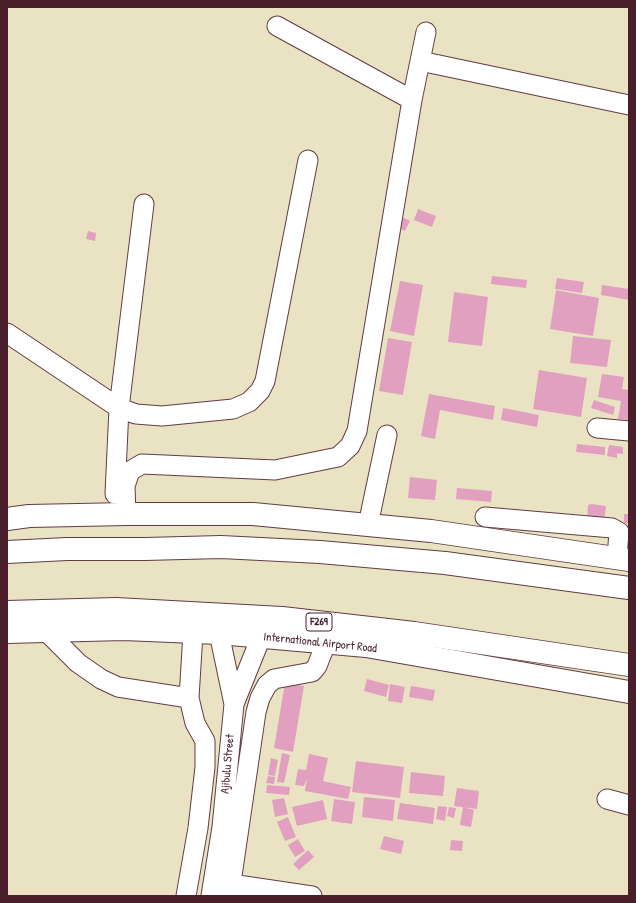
<!DOCTYPE html>
<style>
body{margin:0}
#map{position:relative;width:636px;height:903px;overflow:hidden;background:#e9e3c3;font-family:"Patrick Hand",sans-serif}
canvas{display:block}
.frame{position:absolute;inset:0;border:8px solid #4a1f2b;pointer-events:none}
</style>
<div id="map">
<canvas width="636" height="903"></canvas>
<div class="frame"></div>
</div>
<script>
const ctx = document.querySelector('canvas').getContext('2d');
ctx.lineJoin = 'round';
function fillPath(path, color) {
  ctx.fillStyle = color;
  ctx.fill(path, 'evenodd');
}
function shape(rows) {
  const path = new Path2D();
  for (const r of rows) {
    path.moveTo(r[0], r[1]);
    for (let i = 2; i < r.length; i += 2) path.lineTo(r[i], r[i + 1]);
  }
  return path;
}
function trace(path, color, width, dash) {
  ctx.strokeStyle = color;
  ctx.lineWidth = width;
  ctx.lineCap = dash ? 'butt' : 'round';
  ctx.setLineDash(dash || []);
  ctx.stroke(path);
}
function write(font, color, halo, rows, align = 'center') {
  ctx.font = font + ' "Patrick Hand",sans-serif';
  ctx.lineWidth = 3.5;
  ctx.setLineDash([]);
  ctx.textBaseline = 'middle';
  ctx.strokeStyle = halo;
  ctx.fillStyle = color;
  for (const [text, x, y, turn = 0] of rows) {
    ctx.save();
    ctx.translate(x, y);
    ctx.rotate((+turn || 0) * Math.PI / 180);
    ctx.textAlign = isNaN(turn) ? turn : align;
    if (halo) ctx.strokeText(text, 0, 0);
    ctx.fillText(text, 0, 0);
    ctx.restore();
  }
}
fillPath(shape([
 [418,209,436,216,432,227,414,220],
 [398,215,410,221,405,231,393,225],
 [88,231,96,233,95,241,86,239],
 [492,276,527,280,526,288,491,284],
 [557,278,584,282,582,293,555,289],
 [400,281,423,285,414,336,390,331],
 [602,285,629,289,629,300,601,295],
 [556,290,599,298,593,336,550,329],
 [454,292,488,297,482,346,448,342],
 [573,336,611,340,607,367,570,363],
 [388,338,412,342,403,395,379,391],
 [539,370,587,378,581,417,533,409],
 [602,374,624,377,622,389,629,390,629,420,618,419,621,401,598,397],
 [429,394,495,406,493,420,440,410,435,439,421,436],
 [594,400,615,407,613,415,591,408],
 [503,408,539,415,537,427,501,420],
 [577,444,605,447,605,455,576,452],
 [609,445,623,447,623,454,617,453,617,458,607,456],
 [410,477,437,480,435,500,408,498],
 [457,488,492,491,491,502,456,499],
 [591,504,606,506,604,522,587,520,588,505],
 [624,514,629,514,629,523,624,523],
 [367,679,389,685,386,697,364,691],
 [285,683,304,686,293,752,274,748],
 [390,684,405,687,402,703,388,701],
 [411,686,435,690,433,701,409,697],
 [282,753,290,755,284,783,277,782],
 [309,754,328,758,323,781,351,787,348,799,305,791,307,778,304,786,295,785,298,769,306,770],
 [271,758,278,760,275,776,268,775],
 [356,761,404,767,400,798,352,792],
 [411,772,445,776,443,796,409,793],
 [268,776,275,777,274,784,266,783],
 [267,785,290,787,289,795,266,793],
 [457,788,479,791,477,809,454,806],
 [364,797,395,800,393,821,362,817],
 [284,798,288,814,275,817,272,800],
 [334,799,355,802,352,824,331,821],
 [323,800,327,819,297,826,292,807],
 [400,803,435,808,433,824,397,819],
 [438,806,447,807,445,821,436,819],
 [449,807,456,808,454,818,447,816],
 [463,807,474,810,471,827,460,825],
 [288,817,296,837,285,841,277,822],
 [384,836,404,841,401,854,380,849],
 [298,839,305,851,295,857,288,845],
 [451,840,463,841,462,851,450,850],
 [308,850,314,857,299,870,293,864]
]), '#e2a0c0');
const minor = shape([
 [277,26,412,100],
 [420,61,629,105],
 [7,333,119,408,136,414,162,416,233,409,249,402,260,391,265,381,308,160],
 [597,428,629,431],
 [115,494,119,408,144,204],
 [126,514,125,486,130,471,142,464,275,470,338,457,350,446,357,431,412,100,426,32],
 [485,517,612,528,619,532,617,558],
 [368,525,387,435],
 [45,630,78,663,101,679,118,687,189,698],
 [234,704,261,637],
 [607,799,629,805],
 [231,884,312,896],
 [186,896,198,828,205,767,205,741,195,723,189,698,193,633],
 [211,896,222,827,234,704,219,633],
 [229,896,256,712,260,698,267,685,274,679,312,672,317,666,326,643]
]);
const major = shape([
 [7,519,29,516,126,514,253,514,431,531,629,560],
 [7,632,124,629,219,633,366,646,629,692]
]);
const highway = shape([
 [7,552,67,549,145,549,221,547,320,552,445,563,629,588],
 [7,612,116,609,282,618,414,633,629,665]
]);
trace(minor, '#623c42', 21);
trace(major, '#623c42', 24);
trace(highway, '#623c42', 24);
trace(minor, '#fff', 19);
trace(major, '#fff', 22);
trace(highway, '#fff', 22);
for (const [x, y, w] of [
 [319,622,26]
]) {
  const box = new Path2D();
  box.roundRect(x - w / 2, y - 9, w, 18, 3);
  ctx.fillStyle = '#fff';
  ctx.fill(box);
  trace(box, '#4a1f2b', 1);
}
write('bold 11px', '#4a1f2b', null, [
 ["F269",319,622]
]);
write('12px', '#4a1f2b', '#fff', [
 ["International Airport Road",320,643,6],
 ["Ajibulu Street",228,764,-85]
]);
</script>
